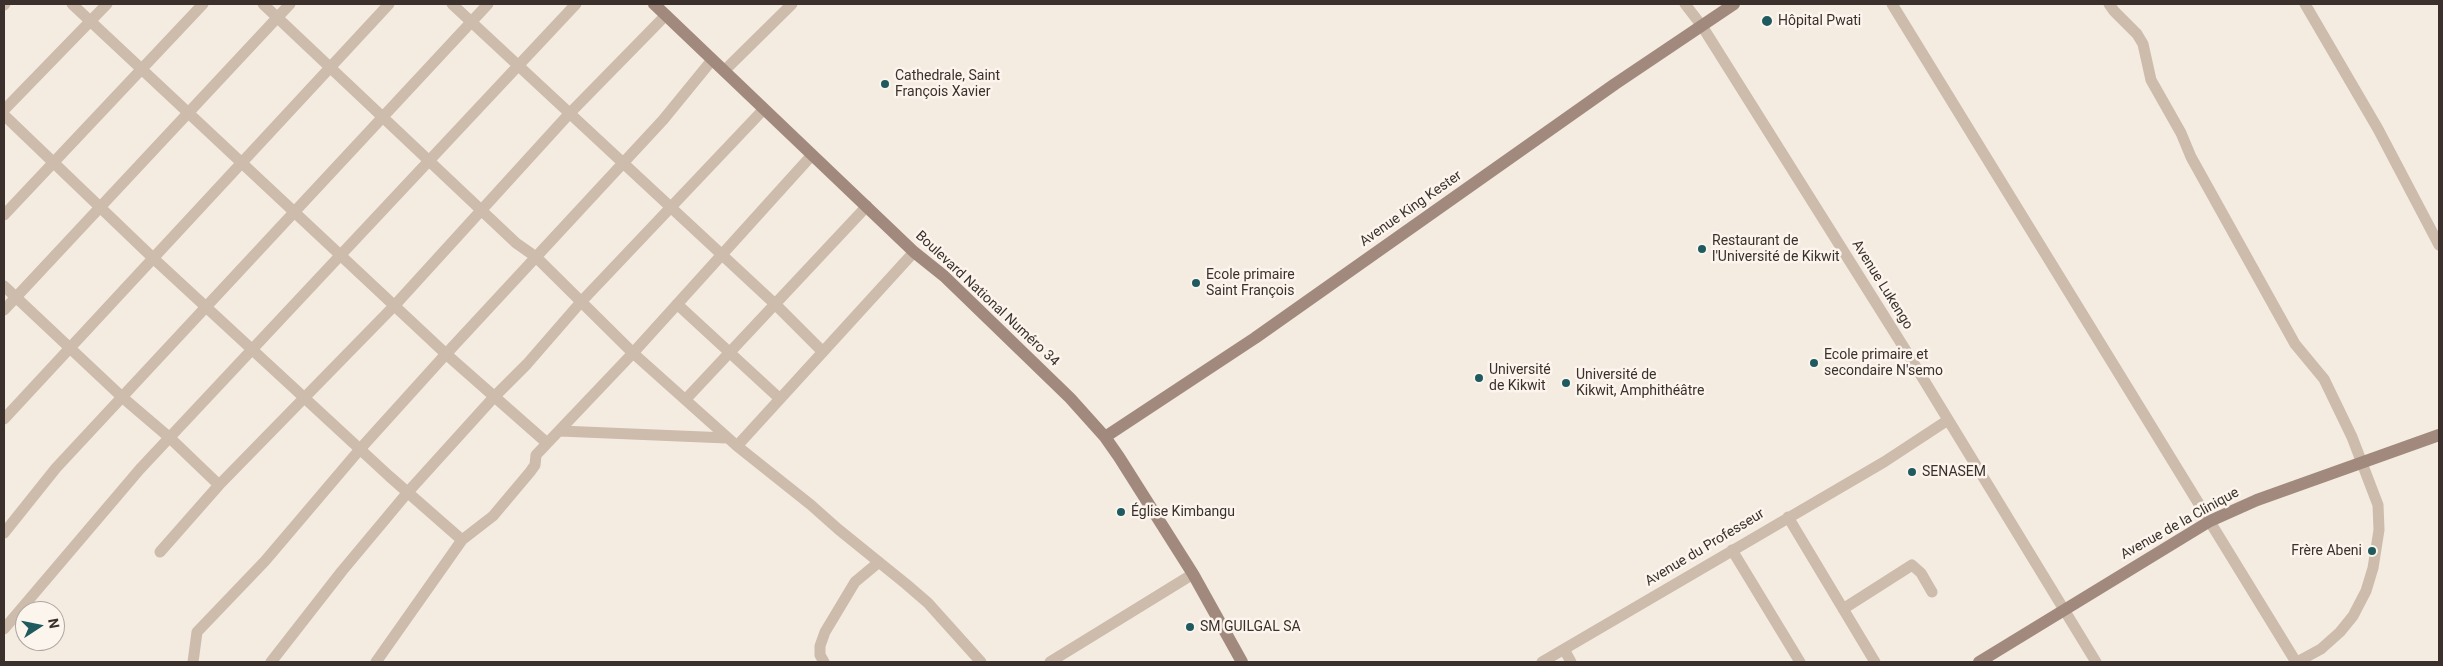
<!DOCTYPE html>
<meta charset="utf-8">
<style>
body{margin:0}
#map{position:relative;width:2443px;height:666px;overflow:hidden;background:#f4ebe1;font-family:Roboto,sans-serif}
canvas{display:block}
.frame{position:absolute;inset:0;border:5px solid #3b302b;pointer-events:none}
.north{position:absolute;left:15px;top:601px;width:50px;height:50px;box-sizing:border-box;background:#fbf5ee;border:1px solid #aea6a0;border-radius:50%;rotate:79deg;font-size:14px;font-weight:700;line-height:20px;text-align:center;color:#3b302b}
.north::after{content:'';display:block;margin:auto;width:18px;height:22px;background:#1f5a5e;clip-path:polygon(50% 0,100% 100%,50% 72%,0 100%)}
</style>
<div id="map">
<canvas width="2443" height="666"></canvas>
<div class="frame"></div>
<div class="north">N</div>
</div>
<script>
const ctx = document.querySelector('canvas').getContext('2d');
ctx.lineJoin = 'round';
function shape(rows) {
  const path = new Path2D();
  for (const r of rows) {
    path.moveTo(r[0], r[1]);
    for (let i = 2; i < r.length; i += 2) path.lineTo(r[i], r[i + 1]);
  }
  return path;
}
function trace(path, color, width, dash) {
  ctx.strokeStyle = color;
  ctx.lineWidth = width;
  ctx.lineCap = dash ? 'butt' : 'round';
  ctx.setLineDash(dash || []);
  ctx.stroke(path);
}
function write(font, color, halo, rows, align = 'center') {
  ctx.font = font + ' Roboto,sans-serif';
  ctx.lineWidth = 5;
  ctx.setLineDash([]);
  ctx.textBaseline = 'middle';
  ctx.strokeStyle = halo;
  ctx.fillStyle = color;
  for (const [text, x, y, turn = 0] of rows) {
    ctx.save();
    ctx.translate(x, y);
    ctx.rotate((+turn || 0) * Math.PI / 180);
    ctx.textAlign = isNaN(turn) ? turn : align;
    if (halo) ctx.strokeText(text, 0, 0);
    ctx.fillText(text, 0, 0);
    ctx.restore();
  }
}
trace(shape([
 [72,4,446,354,547,443],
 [263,4,516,243,536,257,633,353,737,446,811,505,838,529,906,584,928,603,981,662],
 [452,4,776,305,823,352],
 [1685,4,1702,26,1908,354,2096,662],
 [1892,4,2296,662],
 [2109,4,2114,11,2137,34,2143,44,2151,80,2181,133,2191,157,2295,344,2324,379,2352,437,2378,505,2379,530,2373,568,2366,591,2353,616,2340,632,2321,649,2297,662],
 [2305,4,2378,129,2439,245],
 [4,5,5,4],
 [724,71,792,4],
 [4,110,107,4],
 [4,115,153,258,389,476,462,540],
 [4,215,203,4],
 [4,286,122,397,170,438,219,485],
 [677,304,779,398],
 [4,310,290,4],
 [686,399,867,206],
 [4,419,389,4],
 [560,431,727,438],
 [737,446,914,252],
 [1788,517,1875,662],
 [4,533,56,468,488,4],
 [1732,550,1800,662],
 [160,552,219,485,395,305,569,114,666,15],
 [1843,609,1912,565,1921,573,1932,592],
 [4,629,140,469,576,4],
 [1564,649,1571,662],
 [193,662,197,632,265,561,361,448,446,354,663,120,712,60],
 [271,662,342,571,408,492,494,397,527,364,580,303,764,109],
 [376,662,462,540,493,516,530,472,535,465,536,455,633,353,812,155],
 [824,662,820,655,820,646,825,632,855,582,879,562],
 [1050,662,1193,574],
 [1542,662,1884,462,1948,420]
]), '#cdbbac', 11);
trace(shape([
 [654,4,914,252,944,276,1070,398,1105,437,1119,457,1193,574,1242,662],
 [1105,437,1255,338,1615,84,1734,4],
 [1979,662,2210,521,2257,500,2439,435]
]), '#a18a7d', 12);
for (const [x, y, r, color] of [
 [1767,21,6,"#1f5a5e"],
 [885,84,5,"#1f5a5e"],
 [1702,249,5,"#1f5a5e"],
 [1196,283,5,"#1f5a5e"],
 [1814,363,5,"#1f5a5e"],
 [1479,378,5,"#1f5a5e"],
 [1566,383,5,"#1f5a5e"],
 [1912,472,5,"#1f5a5e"],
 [1121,512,5,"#1f5a5e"],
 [2372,551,5,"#1f5a5e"],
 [1190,627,5,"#1f5a5e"]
]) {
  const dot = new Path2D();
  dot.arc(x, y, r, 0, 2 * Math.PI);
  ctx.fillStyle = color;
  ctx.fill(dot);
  trace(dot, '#fbf5ee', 2);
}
write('14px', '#3b302b', '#fbf5ee', [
 ["Hôpital Pwati",1778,21],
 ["Cathedrale, Saint",895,76],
 ["François Xavier",895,92],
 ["Restaurant de",1712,241],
 ["l'Université de Kikwit",1712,257],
 ["Ecole primaire",1206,275],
 ["Saint François",1206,291],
 ["Ecole primaire et",1824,355],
 ["secondaire N'semo",1824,371],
 ["Université",1489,370],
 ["de Kikwit",1489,386],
 ["Université de",1576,375],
 ["Kikwit, Amphithéâtre",1576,391],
 ["SENASEM",1922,472],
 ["Église Kimbangu",1131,512],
 ["Frère Abeni",2362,551,"right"],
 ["SM GUILGAL SA",1200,627]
], 'left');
write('14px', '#3b302b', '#fbf5ee', [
 ["Avenue King Kester",1411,209,-35],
 ["Avenue Lukengo",1882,285,58],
 ["Boulevard National Numéro 34",987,299,43],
 ["Avenue de la Clinique",2180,524,-29],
 ["Avenue du Professeur",1705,548,-31]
]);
</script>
